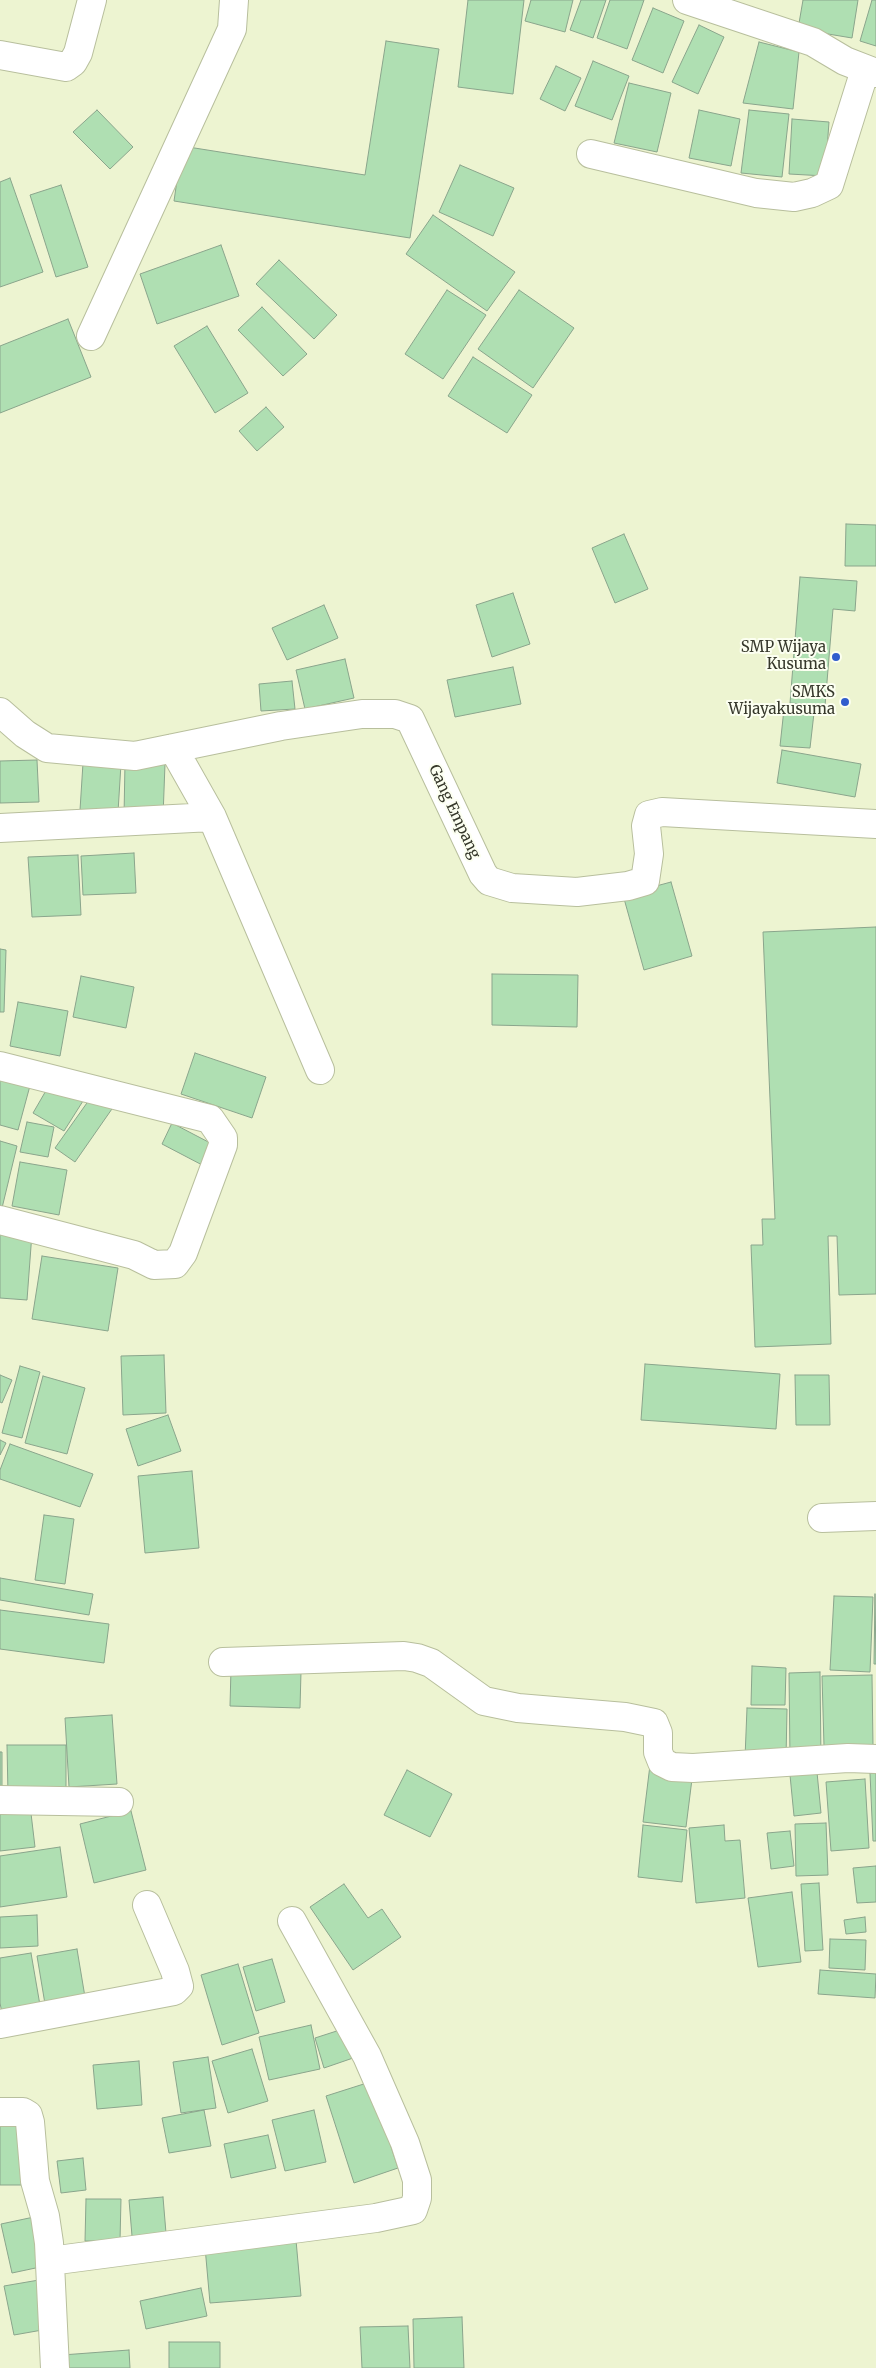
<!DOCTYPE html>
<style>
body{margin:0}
canvas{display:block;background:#edf4d1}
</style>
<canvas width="876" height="2368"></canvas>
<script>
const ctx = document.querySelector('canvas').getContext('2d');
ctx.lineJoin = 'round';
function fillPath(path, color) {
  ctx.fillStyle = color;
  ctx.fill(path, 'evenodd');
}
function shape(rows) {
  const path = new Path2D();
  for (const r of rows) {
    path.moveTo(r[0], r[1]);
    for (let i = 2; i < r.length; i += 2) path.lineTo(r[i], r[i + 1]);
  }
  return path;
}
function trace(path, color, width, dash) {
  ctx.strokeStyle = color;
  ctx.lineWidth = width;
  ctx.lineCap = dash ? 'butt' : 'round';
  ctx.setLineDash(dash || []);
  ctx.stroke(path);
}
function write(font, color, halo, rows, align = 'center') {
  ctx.font = font + ' Merriweather,serif';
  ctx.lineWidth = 4;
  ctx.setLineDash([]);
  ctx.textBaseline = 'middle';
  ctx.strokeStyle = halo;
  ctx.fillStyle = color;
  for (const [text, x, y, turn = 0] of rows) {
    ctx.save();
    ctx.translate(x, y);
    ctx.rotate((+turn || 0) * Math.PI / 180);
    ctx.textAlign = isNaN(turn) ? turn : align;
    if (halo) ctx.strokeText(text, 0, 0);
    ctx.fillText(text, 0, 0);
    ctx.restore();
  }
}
const building = shape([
 [468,0,524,0,513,94,458,87,468,0],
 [531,0,573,0,565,32,525,21,531,0],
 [581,0,606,0,593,38,570,30,581,0],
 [610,0,644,0,627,49,597,38,610,0],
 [803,0,858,0,852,38,798,29,803,0],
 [872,0,876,0,876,46,860,41,872,0],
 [653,8,684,21,663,73,632,60,653,8],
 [699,25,724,37,698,94,672,82,699,25],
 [386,41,439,49,410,238,174,201,182,146,365,175,386,41],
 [759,42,799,52,793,109,743,103,759,42],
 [593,61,629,76,612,120,575,106,593,61],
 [556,66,581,78,565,111,540,99,556,66],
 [629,83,671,93,657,152,614,143,629,83],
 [97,110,133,147,110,169,73,132,97,110],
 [699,110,740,119,731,166,689,158,699,110],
 [749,110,789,114,782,177,741,173,749,110],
 [792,119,829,122,825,176,789,174,792,119],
 [460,165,514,188,493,236,439,212,460,165],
 [10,178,43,272,0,287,0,182,10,178],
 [61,185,88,267,56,277,30,195,61,185],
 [433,215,515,272,487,311,406,254,433,215],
 [221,245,239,296,157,324,140,274,221,245],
 [279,260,337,315,314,339,256,284,279,260],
 [447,290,486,315,443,379,405,354,447,290],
 [519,290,574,328,533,388,478,349,519,290],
 [262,307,307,354,283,376,238,330,262,307],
 [68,319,91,377,0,413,0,346,68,319],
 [207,326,248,393,215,413,174,346,207,326],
 [473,357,532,395,507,433,448,396,473,357],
 [266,407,284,427,257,451,239,431,266,407],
 [846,524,876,525,876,566,845,566,846,524],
 [624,534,648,589,615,603,592,548,624,534],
 [800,577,857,581,855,611,833,609,825,706,790,703,800,577],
 [513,593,530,644,492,657,476,605,513,593],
 [324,605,338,638,287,660,272,628,324,605],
 [345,659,354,698,305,709,296,670,345,659],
 [513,667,521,704,455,717,447,680,513,667],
 [292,681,295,709,261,711,259,684,292,681],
 [784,709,814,713,810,748,780,746,784,709],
 [782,750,861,764,855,797,777,783,782,750],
 [37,760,39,802,0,803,0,761,37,760],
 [83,763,121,764,118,812,80,810,83,763],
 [125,763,165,764,163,817,124,816,125,763],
 [134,853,136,893,83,895,81,856,134,853],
 [78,855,81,915,32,917,28,857,78,855],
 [671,882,692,956,644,970,623,895,671,882],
 [876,927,876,1294,839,1295,837,1236,828,1236,831,1344,755,1347,751,1245,763,1245,762,1219,775,1219,763,932,876,927],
 [0,949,6,950,4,1012,0,1012,0,949],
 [492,974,578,975,577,1027,492,1025,492,974],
 [81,976,134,987,126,1028,73,1017,81,976],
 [18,1002,68,1011,60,1056,10,1046,18,1002],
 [195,1053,266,1077,252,1118,181,1094,195,1053],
 [0,1074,31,1082,18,1130,0,1125,0,1074],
 [51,1082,83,1101,64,1131,33,1113,51,1082],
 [94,1093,114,1106,75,1162,55,1148,94,1093],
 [27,1122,54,1127,48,1157,20,1152,27,1122],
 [172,1123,216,1146,206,1167,162,1144,172,1123],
 [0,1141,17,1146,2,1208,0,1208,0,1141],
 [20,1162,67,1170,59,1215,12,1206,20,1162],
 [0,1231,32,1233,27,1300,0,1298,0,1231],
 [42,1256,118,1268,108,1331,32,1319,42,1256],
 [164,1355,166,1413,123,1415,121,1356,164,1355],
 [645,1364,780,1374,776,1429,641,1420,645,1364],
 [20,1366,40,1372,22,1438,2,1433,20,1366],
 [0,1375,12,1380,2,1403,0,1402,0,1375],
 [795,1375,829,1375,830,1425,796,1425,795,1375],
 [43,1376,85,1388,67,1454,25,1443,43,1376],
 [168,1415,181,1451,138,1466,126,1429,168,1415],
 [0,1440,6,1443,0,1455,0,1440],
 [10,1444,93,1474,80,1507,0,1479,0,1470,10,1444],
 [192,1471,199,1548,145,1553,138,1476,192,1471],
 [44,1515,74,1519,65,1584,35,1580,44,1515],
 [0,1578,93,1594,89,1615,0,1600,0,1578],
 [875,1594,876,1664,874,1664,875,1594],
 [834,1596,873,1597,870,1672,830,1670,834,1596],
 [0,1610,109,1624,104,1663,0,1649,0,1610],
 [752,1666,786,1668,785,1705,751,1705,752,1666],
 [231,1669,301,1672,300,1708,230,1706,231,1669],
 [820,1672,821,1759,790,1759,789,1673,820,1672],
 [872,1675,873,1746,824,1746,822,1676,872,1675],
 [747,1708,787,1709,786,1759,745,1758,747,1708],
 [112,1715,117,1784,69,1787,65,1718,112,1715],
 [7,1745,66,1745,66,1795,8,1795,7,1745],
 [0,1752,2,1752,2,1795,0,1795,0,1752],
 [816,1762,821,1813,794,1816,789,1765,816,1762],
 [650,1765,693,1771,686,1827,643,1822,650,1765],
 [407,1770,452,1794,430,1837,384,1815,407,1770],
 [870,1773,876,1773,876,1841,873,1841,870,1773],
 [865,1779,869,1848,831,1851,826,1782,865,1779],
 [30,1805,35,1847,0,1851,0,1809,30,1805],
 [131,1811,146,1870,94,1883,80,1824,131,1811],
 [826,1823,828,1875,796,1876,795,1824,826,1823],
 [643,1825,687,1830,682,1882,638,1877,643,1825],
 [724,1825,725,1841,740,1840,745,1898,696,1903,689,1828,724,1825],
 [790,1831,794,1866,771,1869,767,1833,790,1831],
 [60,1847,67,1897,0,1907,0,1856,60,1847],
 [876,1866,876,1902,857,1903,853,1868,876,1866],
 [819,1883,823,1950,805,1951,801,1884,819,1883],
 [344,1884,368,1918,382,1909,401,1937,353,1970,310,1907,344,1884],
 [792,1892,801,1962,758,1967,748,1898,792,1892],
 [37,1915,38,1946,0,1948,0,1917,37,1915],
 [865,1917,866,1932,846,1934,844,1920,865,1917],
 [830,1939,866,1940,865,1970,829,1968,830,1939],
 [77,1949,86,2003,46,2010,37,1956,77,1949],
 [31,1953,41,2011,3,2018,0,2003,0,1958,31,1953],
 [272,1959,285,2002,256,2011,243,1967,272,1959],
 [238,1964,259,2033,222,2045,201,1975,238,1964],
 [820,1970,876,1974,875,1998,818,1994,820,1970],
 [311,2025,320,2069,269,2080,259,2037,311,2025],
 [346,2028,356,2057,324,2068,315,2038,346,2028],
 [252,2049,268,2101,228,2113,212,2061,252,2049],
 [208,2057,216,2108,181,2113,173,2062,208,2057],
 [139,2061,142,2105,97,2109,93,2065,139,2061],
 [370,2082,398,2168,354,2183,326,2096,370,2082],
 [204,2110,211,2146,169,2153,162,2118,204,2110],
 [314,2110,326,2162,285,2171,272,2120,314,2110],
 [0,2121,25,2121,24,2185,0,2185,0,2121],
 [268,2135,276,2168,231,2178,224,2144,268,2135],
 [83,2158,86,2190,61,2193,57,2161,83,2158],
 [163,2197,167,2245,133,2248,129,2200,163,2197],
 [86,2199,121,2199,120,2241,85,2241,86,2199],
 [34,2217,45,2266,12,2273,1,2224,34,2217],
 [296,2240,301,2296,210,2303,205,2247,296,2240],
 [39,2280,48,2329,14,2335,4,2286,39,2280],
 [201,2288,207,2316,146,2329,140,2301,201,2288],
 [462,2317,464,2368,414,2368,413,2319,462,2317],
 [408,2326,410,2368,362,2368,360,2327,408,2326],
 [169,2342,220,2342,220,2368,169,2368,169,2342],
 [129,2350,130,2368,63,2368,62,2355,129,2350]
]);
fillPath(building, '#afdfb2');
trace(building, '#8aa58c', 1);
const minor = shape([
 [687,0,813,42,845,61,876,73],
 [0,55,66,67,73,62,78,53,92,0],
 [591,154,756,193,794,197,812,193,829,185,865,70],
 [91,336,232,29,234,0],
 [0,712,25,734,47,748,135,756,281,726,362,714,395,714,410,719,483,874,489,881,512,888,577,892,628,886,645,881,649,854,646,826,649,815,662,812,876,824],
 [173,748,212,817,320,1070],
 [0,828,212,817],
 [0,1066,210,1119,223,1138,223,1145,183,1253,175,1264,154,1265,134,1255,0,1220],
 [822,1518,876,1516],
 [223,1662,404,1656,417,1658,431,1663,484,1701,518,1708,625,1717,654,1723,658,1733,658,1752,662,1762,672,1767,693,1768,848,1758,876,1759],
 [0,1800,119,1802],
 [0,2024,174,1991,179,1986,175,1971,147,1905],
 [0,2112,23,2112,28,2115,30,2122,35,2181,45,2216,49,2243,55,2368],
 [50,2261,376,2218,413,2210,417,2198,417,2180,405,2143,367,2056,292,1921]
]);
trace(minor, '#b8bf9d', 30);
trace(minor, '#fff', 28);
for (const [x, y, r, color] of [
 [836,657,5,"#315dcd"],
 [845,702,5,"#315dcd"]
]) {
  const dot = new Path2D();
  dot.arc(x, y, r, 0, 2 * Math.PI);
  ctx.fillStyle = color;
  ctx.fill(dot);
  trace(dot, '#fcfff1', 2);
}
write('15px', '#36382b', '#fcfff1', [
 ["SMP Wijaya",826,648],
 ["Kusuma",826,665],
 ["SMKS",835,693],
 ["Wijayakusuma",835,710]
], 'right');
write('15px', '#36382b', '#fcfff1', [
 ["Gang Empang",454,812,65]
]);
</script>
